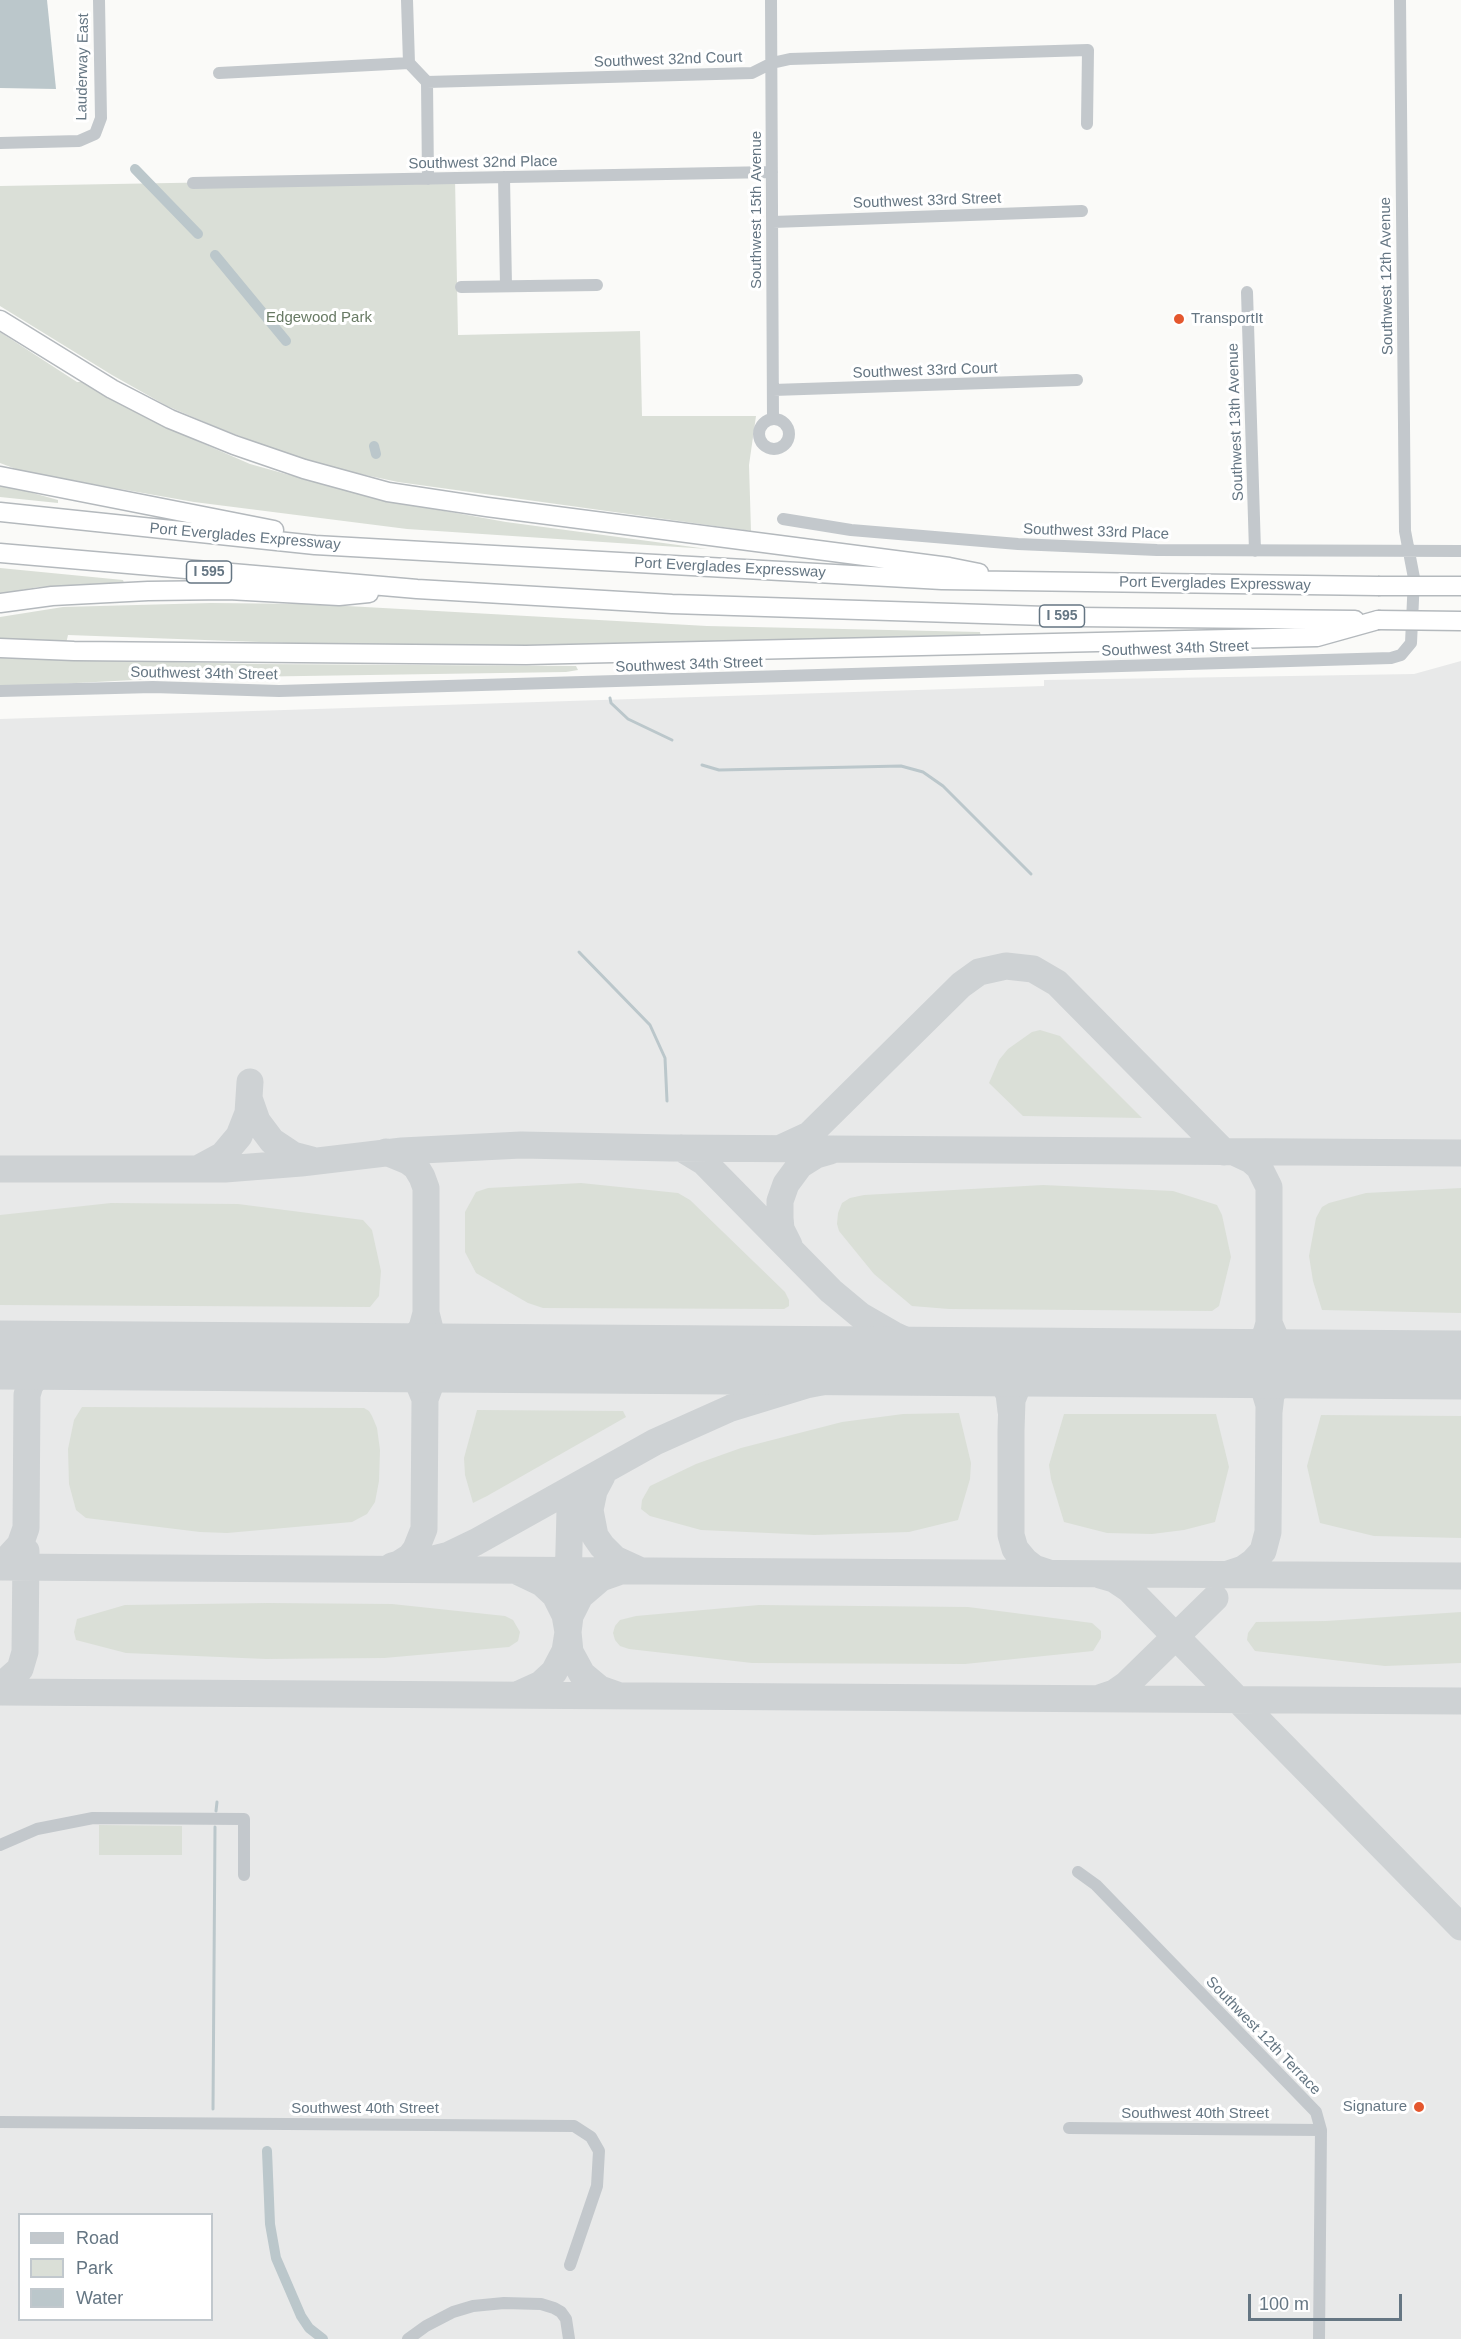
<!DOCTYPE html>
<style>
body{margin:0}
#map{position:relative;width:1461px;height:2339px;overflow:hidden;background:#fafaf8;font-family:Arial,sans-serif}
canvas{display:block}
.legend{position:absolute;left:18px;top:2213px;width:195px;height:108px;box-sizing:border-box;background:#fff;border:2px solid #c1c8cd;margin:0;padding:8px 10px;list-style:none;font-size:18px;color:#657683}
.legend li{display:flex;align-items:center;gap:12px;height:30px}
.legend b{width:30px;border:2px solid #c1c8cd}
.scale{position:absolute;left:1248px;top:2294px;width:154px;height:27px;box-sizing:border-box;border:3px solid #657683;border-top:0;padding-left:8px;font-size:18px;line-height:21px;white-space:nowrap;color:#657683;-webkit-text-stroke:4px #fff;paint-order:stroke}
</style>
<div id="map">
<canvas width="1461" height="2339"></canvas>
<ul class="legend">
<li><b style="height:8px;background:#c3c8cc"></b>Road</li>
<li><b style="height:16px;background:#dadfd7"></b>Park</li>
<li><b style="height:16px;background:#bbc7cb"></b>Water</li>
</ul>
<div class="scale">100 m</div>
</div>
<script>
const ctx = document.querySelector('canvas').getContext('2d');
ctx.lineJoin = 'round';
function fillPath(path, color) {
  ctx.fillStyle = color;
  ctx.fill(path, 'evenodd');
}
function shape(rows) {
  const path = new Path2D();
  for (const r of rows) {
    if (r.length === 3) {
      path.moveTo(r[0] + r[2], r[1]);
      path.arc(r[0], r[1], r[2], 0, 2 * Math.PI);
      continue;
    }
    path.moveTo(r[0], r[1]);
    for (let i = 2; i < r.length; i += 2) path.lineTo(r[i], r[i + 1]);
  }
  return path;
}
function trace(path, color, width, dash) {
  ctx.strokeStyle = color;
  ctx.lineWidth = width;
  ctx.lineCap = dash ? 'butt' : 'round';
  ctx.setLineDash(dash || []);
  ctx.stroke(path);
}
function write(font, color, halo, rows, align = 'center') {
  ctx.font = font + ' Arial,sans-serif';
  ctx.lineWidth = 6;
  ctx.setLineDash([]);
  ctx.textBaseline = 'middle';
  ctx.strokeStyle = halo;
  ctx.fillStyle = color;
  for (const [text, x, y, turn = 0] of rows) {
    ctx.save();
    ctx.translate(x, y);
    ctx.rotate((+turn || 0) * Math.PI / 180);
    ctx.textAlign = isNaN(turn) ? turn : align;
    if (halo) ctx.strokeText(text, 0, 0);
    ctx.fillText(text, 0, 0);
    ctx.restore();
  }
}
fillPath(shape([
 [1461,661,1461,2339,0,2339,0,719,1044,686,1044,680,1414,674],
 [20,2214,212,2214,212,2320,20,2320]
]), '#e8e9e9');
fillPath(shape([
 [455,178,458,335,640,331,642,416,756,416,749,465,751,531,398,482,351,472,290,455,221,429,167,406,112,375,0,306,0,186],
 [0,332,77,382,86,382,172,430,250,464,372,498,506,522,708,549,407,529,194,502,24,472,0,463],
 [0,484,58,500,58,503,0,497],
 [0,568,123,580,124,583,38,587,0,594],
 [211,603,311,604,707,626,980,632,981,637,683,645,369,646,68,635,62,661,87,660,258,664,576,666,578,670,566,672,172,678,0,687,0,617,63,607],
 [1040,1030,1060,1036,1142,1118,1023,1116,989,1083,999,1060,1008,1049,1032,1032],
 [581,1183,678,1193,690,1200,785,1292,789,1300,789,1306,784,1309,543,1308,528,1303,476,1273,465,1252,465,1212,476,1192,488,1188],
 [1043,1185,1173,1191,1217,1205,1222,1215,1231,1257,1219,1306,1212,1311,949,1309,912,1306,874,1274,839,1231,837,1224,838,1213,842,1203,850,1198,864,1195],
 [1461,1188,1461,1313,1322,1310,1313,1281,1309,1256,1316,1218,1322,1207,1329,1203,1366,1193],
 [111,1203,238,1204,363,1220,372,1230,381,1271,379,1296,370,1307,0,1305,0,1215],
 [82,1407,364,1408,369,1411,372,1416,377,1428,380,1450,379,1481,375,1502,367,1514,352,1522,227,1533,200,1532,86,1518,76,1510,69,1484,68,1449,74,1420],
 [477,1410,623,1411,626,1417,487,1496,473,1503,465,1475,464,1458],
 [959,1413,971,1463,970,1479,958,1520,909,1532,814,1535,701,1530,650,1516,641,1509,642,1500,650,1486,696,1464,741,1448,842,1422,903,1414],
 [1064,1414,1216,1414,1229,1467,1215,1522,1184,1530,1152,1534,1107,1533,1064,1522,1051,1479,1049,1465],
 [1321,1415,1461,1416,1461,1538,1374,1536,1320,1523,1307,1466],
 [268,1603,392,1604,505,1616,513,1620,520,1632,518,1641,509,1647,384,1658,266,1659,126,1653,76,1640,74,1632,77,1619,125,1605],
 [759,1605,968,1607,1092,1623,1101,1631,1101,1638,1093,1651,965,1664,752,1663,629,1649,620,1646,615,1640,613,1633,615,1626,620,1620,636,1616],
 [1461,1612,1461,1663,1385,1666,1255,1651,1247,1640,1248,1633,1256,1622,1326,1621],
 [99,1825,182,1826,182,1855,99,1855]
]), '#dadfd7');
fillPath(shape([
 [0,0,47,0,56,89,0,88]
]), '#bbc7cb');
trace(shape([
 [610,698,611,703,628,719,672,740],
 [702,765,719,770,901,766,923,772,943,786,1031,874],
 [579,952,650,1025,665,1058,667,1101],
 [216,1811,217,1802],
 [213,2109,215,1827]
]), '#bbc7cb', 3);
trace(shape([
 [135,169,198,234],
 [215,255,286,341],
 [374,446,376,454],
 [267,2151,270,2224,276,2258,301,2316,309,2328,323,2339]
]), '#bbc7cb', 10);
trace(shape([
 [250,1101,257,1121,272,1141,293,1155,312,1160],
 [783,1147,809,1135,961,985,979,972,1006,966,1033,969,1057,983,1224,1152],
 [681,1148,704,1162,831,1291,861,1316,894,1335,918,1346,972,1362],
 [199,1168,223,1155,239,1136,248,1113,250,1082],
 [0,1169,225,1169,301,1163,402,1151,521,1145,671,1148,1461,1153],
 [789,1245,781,1229,780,1218,780,1201,786,1184,800,1165,816,1155,830,1151],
 [426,1313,431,1333,442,1346,457,1354,475,1358],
 [1269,1323,1278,1344,1294,1357,1309,1364],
 [373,1356,395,1353,408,1346,422,1328,426,1313,426,1188,422,1177,416,1167,408,1161,386,1152],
 [363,1358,389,1361,404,1366,416,1377,425,1399,424,1529,416,1549,410,1557,399,1564,392,1566],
 [978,1362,996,1375,1003,1383,1009,1394,1011,1411],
 [1231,1363,1257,1346,1266,1334,1269,1323,1269,1187,1259,1167,1251,1160,1234,1152],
 [425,1399,432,1380,445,1367,454,1363,475,1358],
 [1269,1412,1271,1395,1280,1380,1291,1371,1309,1364],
 [602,1476,594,1491,590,1510,595,1536,602,1546,615,1559,639,1570],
 [425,1561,449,1555,476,1542,655,1442,731,1408,806,1385,930,1361],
 [0,1562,8,1558,20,1545,26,1528,27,1395,30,1385,44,1367,53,1361,75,1356],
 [0,1567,1461,1576],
 [1049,1573,1034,1568,1025,1561,1015,1549,1011,1535,1011,1431,1012,1400,1018,1385,1030,1372,1051,1362],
 [1228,1574,1243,1569,1253,1562,1263,1551,1268,1532,1269,1405,1265,1392,1256,1378,1242,1367,1231,1363],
 [1100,1575,1114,1579,1129,1589,1461,1927],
 [568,1586,570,1510,576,1494,588,1481],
 [0,1687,20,1669,25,1652,26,1551],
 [0,1692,1461,1701],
 [519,1694,541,1684,554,1672,565,1651,568,1632,565,1615,555,1595,542,1583,519,1572],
 [617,1695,600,1689,582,1674,570,1652,568,1632,570,1616,580,1596,601,1578,618,1572],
 [1102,1697,1114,1693,1127,1684,1215,1598]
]), '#ced2d4', 27);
trace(shape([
 [0,1355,1461,1365]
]), '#ced2d4', 69);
const highway = shape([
 [0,320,112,389,170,419,234,445,304,469,388,492,487,507,949,567,979,573],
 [0,476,274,530],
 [0,512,315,545,942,580,1378,586],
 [0,553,417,589,672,604,1077,617,1355,620],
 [0,603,52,596,148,591,228,590,339,596,369,593],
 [0,648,74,651,526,655,1317,637,1378,620]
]);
trace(highway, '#b4b9bd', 21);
trace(shape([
 [407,0,409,63,427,82,428,179],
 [771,0,773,419],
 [219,73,409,63],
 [427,82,752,73,772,63,790,59,1088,50,1087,124],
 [0,143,79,141,95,134,101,118,99,0],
 [504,177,506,286],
 [193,183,772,172],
 [773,222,1082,211],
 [461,287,597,285],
 [1247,292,1255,551],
 [773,390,1077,380],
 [774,434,15],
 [783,519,851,530,1018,544,1157,550,1461,551],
 [0,691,153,687,279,691,1391,658,1401,655,1411,643,1414,578,1405,531,1400,0],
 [0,1845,37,1829,93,1818,244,1819,244,1875],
 [1078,1872,1096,1885,1316,2112,1321,2130,1319,2339],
 [0,2122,574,2126,591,2137,599,2151,597,2186,570,2265],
 [1069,2128,1321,2130],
 [408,2339,426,2326,453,2312,473,2306,504,2303,541,2304,554,2308,561,2312,566,2319,569,2339]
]), '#c3c8cc', 12);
trace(highway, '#fff', 18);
const highwayBridge = shape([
 [1378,586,1461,586],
 [1378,620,1461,621]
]);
trace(highwayBridge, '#b4b9bd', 21, []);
trace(highwayBridge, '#fff', 18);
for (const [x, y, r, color] of [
 [1179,319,6,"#e4572e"],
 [1419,2107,6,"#e4572e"]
]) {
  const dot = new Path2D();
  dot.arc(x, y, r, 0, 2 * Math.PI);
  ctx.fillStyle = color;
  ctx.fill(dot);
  trace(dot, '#fff', 2);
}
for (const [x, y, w] of [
 [209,572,45],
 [1062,616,45]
]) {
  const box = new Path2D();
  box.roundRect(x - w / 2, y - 11, w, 22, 4.5);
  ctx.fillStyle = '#fff';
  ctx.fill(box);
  trace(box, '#657683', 1.5);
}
write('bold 14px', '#657683', null, [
 ["I 595",209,572],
 ["I 595",1062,616]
]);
write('15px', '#657683', '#fff', [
 ["Southwest 32nd Court",668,60,-2],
 ["Lauderway East",83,67,-89],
 ["Southwest 32nd Place",483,163,-1],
 ["Southwest 33rd Street",927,201,-2],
 ["Southwest 15th Avenue",757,210,-90],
 ["Southwest 12th Avenue",1387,276,-91],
 ["Southwest 33rd Court",925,371,-2],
 ["Southwest 13th Avenue",1236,422,-92],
 ["Southwest 33rd Place",1096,532,2],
 ["Port Everglades Expressway",245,537,5],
 ["Port Everglades Expressway",730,568,3],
 ["Port Everglades Expressway",1215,584,1],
 ["Southwest 34th Street",1175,649,-2],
 ["Southwest 34th Street",689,665,-2],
 ["Southwest 34th Street",204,674,1],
 ["Southwest 12th Terrace",1263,2036,46],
 ["Southwest 40th Street",365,2109],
 ["Southwest 40th Street",1195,2114]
]);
write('15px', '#687a64', '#fff', [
 ["Edgewood Park",319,318]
]);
write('15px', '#657683', '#fff', [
 ["TransportIt",1191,319],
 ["Signature",1407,2107,"right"]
], 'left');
</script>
